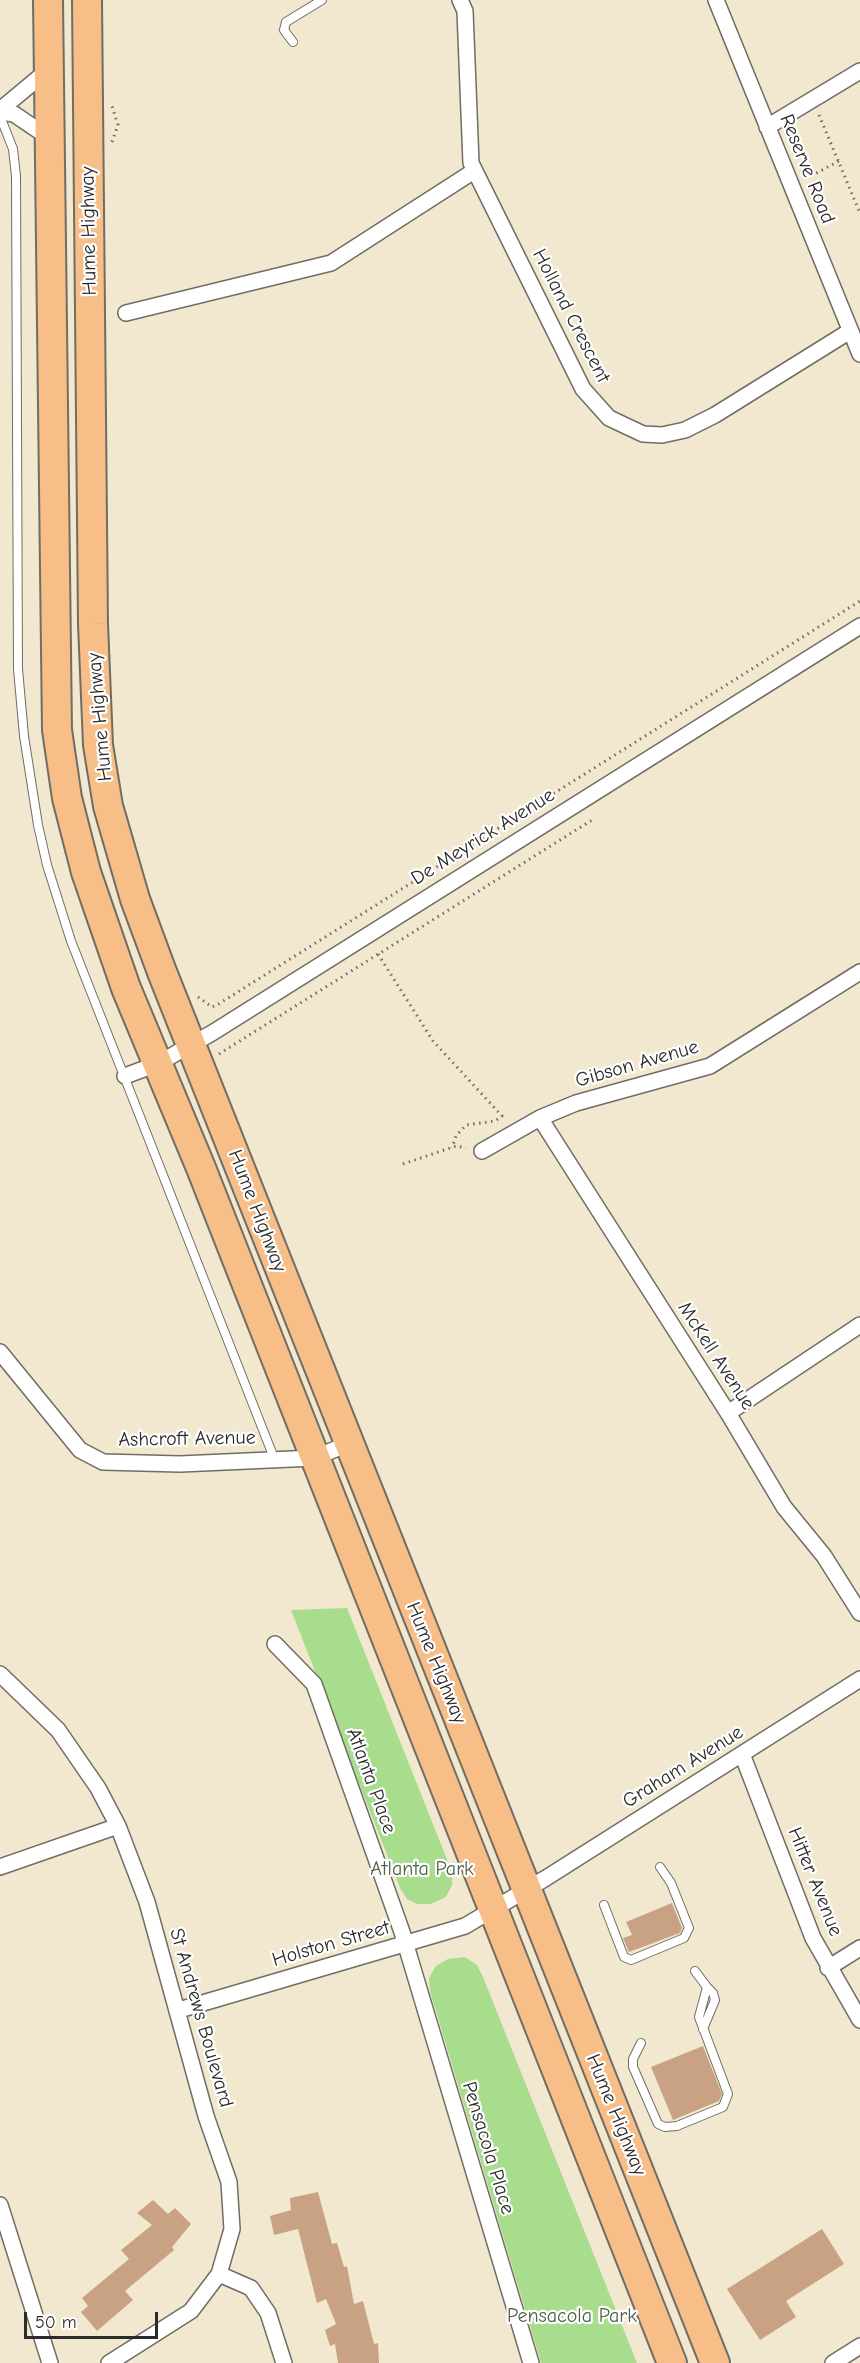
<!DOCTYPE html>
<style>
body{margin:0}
#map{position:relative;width:860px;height:2363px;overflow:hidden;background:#f1e8cf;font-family:"Comic Neue",sans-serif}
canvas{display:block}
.scale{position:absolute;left:24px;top:2312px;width:134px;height:27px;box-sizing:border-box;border:3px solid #2b2b2b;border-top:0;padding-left:8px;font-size:18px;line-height:21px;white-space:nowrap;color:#2b2b2b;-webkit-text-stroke:4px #fff;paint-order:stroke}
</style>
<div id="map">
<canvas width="860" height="2363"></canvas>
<div class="scale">50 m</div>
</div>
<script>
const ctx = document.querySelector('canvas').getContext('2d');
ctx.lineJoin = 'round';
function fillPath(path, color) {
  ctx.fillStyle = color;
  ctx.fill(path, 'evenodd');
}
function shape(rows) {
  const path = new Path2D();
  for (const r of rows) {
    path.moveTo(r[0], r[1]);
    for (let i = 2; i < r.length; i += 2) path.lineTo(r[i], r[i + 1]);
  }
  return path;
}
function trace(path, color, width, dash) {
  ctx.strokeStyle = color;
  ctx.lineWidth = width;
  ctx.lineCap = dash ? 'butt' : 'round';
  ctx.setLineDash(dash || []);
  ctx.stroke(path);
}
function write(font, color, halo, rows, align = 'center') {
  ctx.font = font + ' "Comic Neue",sans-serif';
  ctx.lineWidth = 4.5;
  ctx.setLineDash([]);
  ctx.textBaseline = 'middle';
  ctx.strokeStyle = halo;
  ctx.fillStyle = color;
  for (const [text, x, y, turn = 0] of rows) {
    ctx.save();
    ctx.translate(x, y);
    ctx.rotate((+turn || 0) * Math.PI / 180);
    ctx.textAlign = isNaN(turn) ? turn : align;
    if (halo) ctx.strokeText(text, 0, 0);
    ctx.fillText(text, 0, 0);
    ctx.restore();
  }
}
fillPath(shape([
 [347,1608,452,1872,452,1885,446,1897,431,1904,417,1904,407,1899,400,1888,291,1610],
 [465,1957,477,1965,483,1977,637,2363,541,2363,430,1991,429,1978,436,1966,448,1959]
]), '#a7dd8d');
fillPath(shape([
 [672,1903,682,1928,680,1933,629,1952,623,1938,632,1935,626,1922],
 [703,2046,722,2094,719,2101,673,2120,651,2067],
 [318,2192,332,2244,337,2243,344,2267,347,2266,354,2304,363,2301,374,2344,378,2343,379,2363,338,2363,335,2344,330,2346,325,2330,336,2324,326,2299,317,2303,298,2229,274,2235,270,2216,291,2210,290,2198],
 [153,2200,168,2214,175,2208,191,2224,172,2247,174,2250,125,2291,133,2300,97,2331,81,2312,88,2306,82,2298,129,2259,121,2250,152,2225,137,2213],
 [822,2229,844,2264,786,2301,796,2317,760,2340,727,2289]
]), '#c9a284');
const lane = shape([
 [293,42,284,30,286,22,322,0],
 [0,116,13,149,16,176,18,669,24,736,38,825,47,865,71,941,274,1458],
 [604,1905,624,1957,631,1960,684,1938,689,1928,671,1883,660,1867],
 [703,2029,715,2000,713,1993,707,1987],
 [641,2043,633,2059,633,2067,658,2124,665,2127,677,2126,723,2107,728,2094,699,2017,707,1987,695,1971]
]);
const street = shape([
 [460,0,465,11,471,163,583,389,609,418,643,434,662,435,685,430,715,415,850,331],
 [716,0,860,354],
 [0,110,48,70],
 [0,112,14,114,48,137],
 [767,127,860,71],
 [126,313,331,263,474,171],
 [125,1076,157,1064,212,1033,860,626],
 [540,1118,728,1413,784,1507,824,1556,860,1613],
 [482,1151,540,1118,576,1103,710,1066,860,972],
 [0,1352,80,1450,103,1462,180,1464,314,1458,350,1443],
 [728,1413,860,1325],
 [275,1644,314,1684,402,1932,531,2363],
 [0,1674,58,1730,98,1788,118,1826,147,1902,206,2116,229,2182,232,2229,219,2274,191,2311,109,2363],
 [742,1754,813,1938,860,2020],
 [0,1867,118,1826],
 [828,1968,860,1948],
 [179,2010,465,1926,546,1878,860,1679],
 [0,2205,50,2363],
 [219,2274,251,2288,268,2313,284,2363],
 [833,2363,860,2346]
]);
const highway = shape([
 [48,0,57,730,67,798,86,872,126,988,201,1168,672,2363],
 [87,0,93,624,98,745,108,806,135,899,162,972,715,2363]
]);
trace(lane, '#706d64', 10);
trace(street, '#706d64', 18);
trace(highway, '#706d64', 32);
trace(shape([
 [819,115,860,213],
 [112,142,118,125,112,106],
 [811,176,839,161],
 [378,954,433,1041,502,1116,495,1121,466,1125,456,1136,452,1148],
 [198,997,212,1007,217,1005,860,601],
 [219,1054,592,820],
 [403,1164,456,1146,466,1148]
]), '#706d64', 3, [1.5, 4.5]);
trace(lane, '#fff', 8);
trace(street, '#fff', 15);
trace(highway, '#f7be87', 28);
write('20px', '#2b2b2b', '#fff', [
 ["Reserve Road",807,169,68],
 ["Hume Highway",89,231,-91],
 ["Holland Crescent",571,316,63],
 ["Hume Highway",100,717,-95],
 ["De Meyrick Avenue",483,837,-32],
 ["Gibson Avenue",637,1064,-16],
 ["Hume Highway",257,1211,69],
 ["McKell Avenue",716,1356,57],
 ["Ashcroft Avenue",187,1439,-1],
 ["Hume Highway",436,1663,68],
 ["Graham Avenue",683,1767,-32],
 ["Atlanta Place",371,1781,70],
 ["Hitter Avenue",815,1882,68],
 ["Holston Street",331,1944,-16],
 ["St Andrews Boulevard",201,2018,74],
 ["Hume Highway",616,2115,68],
 ["Pensacola Place",488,2148,73]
]);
write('20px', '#506048', '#fff', [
 ["Atlanta Park",422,1869],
 ["Pensacola Park",572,2316]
]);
</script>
